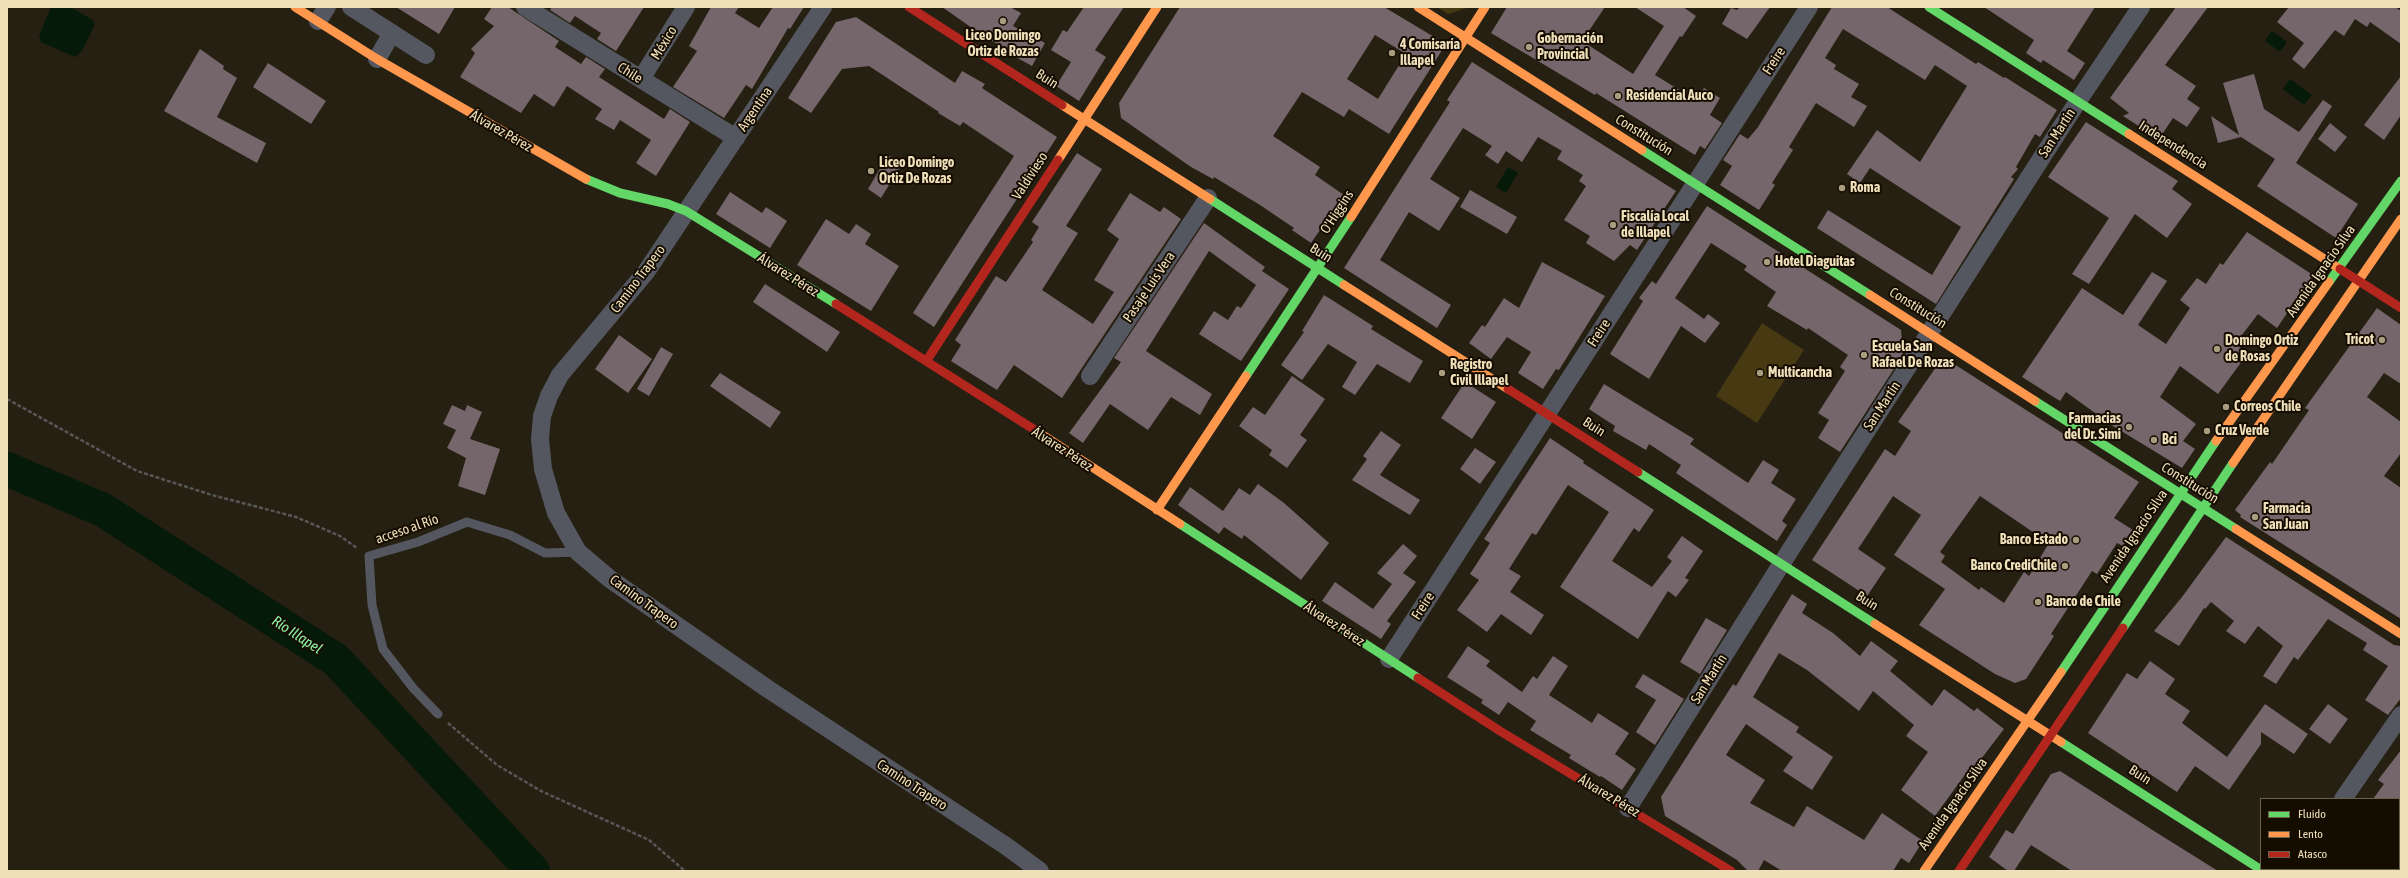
<!DOCTYPE html>
<meta charset="utf-8">
<style>
body{margin:0}
#map{position:relative;width:2408px;height:878px;overflow:hidden;background:#252012;font-family:"Asap Condensed",sans-serif}
canvas{display:block}
.frame{position:absolute;inset:0;border:8px solid #efe0ba;pointer-events:none}
.legend{position:absolute;left:2260px;top:798px;width:140px;height:72px;box-sizing:border-box;background:#150c00;border:1px solid #6c614a;margin:0;padding:5px 7px;list-style:none;font-size:12px;color:#efe0ba}
.legend li{display:flex;align-items:center;gap:8px;height:20px}
.legend b{width:20px;border:1px solid #6c614a}
</style>
<div id="map">
<canvas width="2408" height="878"></canvas>
<div class="frame"></div>
<ul class="legend">
<li><b style="height:5px;background:#63d668"></b>Fluido</li>
<li><b style="height:5px;background:#ff974d"></b>Lento</li>
<li><b style="height:5px;background:#b3261e"></b>Atasco</li>
</ul>
</div>
<script>
const ctx = document.querySelector('canvas').getContext('2d');
ctx.lineJoin = 'round';
function fillPath(path, color) {
  ctx.fillStyle = color;
  ctx.fill(path, 'evenodd');
}
function shape(rows) {
  const path = new Path2D();
  for (const r of rows) {
    path.moveTo(r[0], r[1]);
    for (let i = 2; i < r.length; i += 2) path.lineTo(r[i], r[i + 1]);
  }
  return path;
}
function trace(path, color, width, dash) {
  ctx.strokeStyle = color;
  ctx.lineWidth = width;
  ctx.lineCap = dash ? 'butt' : 'round';
  ctx.setLineDash(dash || []);
  ctx.stroke(path);
}
function write(font, color, halo, rows, align = 'center') {
  ctx.font = font + ' "Asap Condensed",sans-serif';
  ctx.lineWidth = 4;
  ctx.setLineDash([]);
  ctx.textBaseline = 'middle';
  ctx.strokeStyle = halo;
  ctx.fillStyle = color;
  for (const [text, x, y, turn = 0] of rows) {
    ctx.save();
    ctx.translate(x, y);
    ctx.rotate((+turn || 0) * Math.PI / 180);
    ctx.textAlign = isNaN(turn) ? turn : align;
    if (halo) ctx.strokeText(text, 0, 0);
    ctx.fillText(text, 0, 0);
    ctx.restore();
  }
}
fillPath(shape([
 [1437,7,1470,7,1448,14],
 [1762,323,1804,350,1757,423,1716,396]
]), '#473912');
fillPath(shape([
 [51,7,70,7,93,20,95,24,82,51,75,57,41,42,39,36],
 [2272,31,2287,42,2280,52,2265,41],
 [2290,79,2312,95,2304,105,2283,89],
 [1508,167,1518,173,1506,193,1496,187]
]), '#061a09');
trace(shape([
 [7,469,103,510,336,660,533,871]
]), '#061a09', 34);
fillPath(shape([
 [396,7,455,7,439,34],
 [492,7,508,7,559,41,555,47,581,64,586,57,605,69,599,77,664,119,670,109,690,122,656,176,636,163,651,140,620,120,614,130,595,119,602,109,567,86,554,107,534,94,521,113,460,77,475,53,471,49,494,26,484,19],
 [552,7,644,7,616,51,597,39,601,33,575,16,570,23,550,10],
 [711,7,739,7,735,13,759,28,773,7,804,7,790,29,788,28,752,89,746,85,724,118,673,87,697,51,689,46],
 [942,7,1010,7,1021,13,1013,26,1045,43,1032,66,1010,54,1011,52,982,35],
 [1084,7,1124,7,1095,50,1106,57,1079,101,1056,86,1071,62,1051,50,1063,30,1067,32],
 [1180,7,1384,7,1446,44,1389,134,1349,109,1344,117,1302,92,1273,136,1320,167,1315,175,1344,195,1311,243,1292,230,1294,228,1260,205,1214,177,1213,179,1191,167,1121,118,1119,103],
 [1375,35,1406,54,1378,99,1347,79],
 [1507,7,1605,7,1582,41,1633,74,1664,26,1635,7,1683,7,1696,16,1682,37,1680,36,1655,75,1681,91,1682,88,1698,98,1704,88,1720,98,1710,115,1722,123,1705,149,1700,146,1695,155,1596,93,1595,95,1491,33],
 [1740,7,1770,7,1747,39,1722,24,1731,8,1737,10],
 [1832,7,1887,7,1976,64,1978,62,2004,78,2005,77,2057,110,2040,137,2035,134,2016,167,2018,169,2011,177,2014,179,1936,304,1817,228,1828,210,1932,275,1961,227,1870,168,1860,183,1847,174,1877,130,1920,162,1967,86,1935,65,1925,80,1843,29,1825,58,1836,65,1834,69,1859,84,1851,97,1867,106,1854,127,1816,103,1789,147,1793,150,1772,183,1775,185,1759,210,1720,185,1732,166,1723,160,1740,134,1748,139,1758,127],
 [1984,7,2095,7,2067,51,2085,63,2074,80,2043,60,2041,63,2026,53,2034,40],
 [2176,7,2208,7,2165,65,2196,86,2187,99,2200,108,2187,127,2173,118,2159,139,2123,116,2129,113,2110,98],
 [2289,7,2395,7,2401,11,2401,44,2370,22,2367,27,2355,19,2344,36,2335,30,2304,69,2292,59,2304,43,2277,22],
 [856,17,955,83,962,71,985,84,982,88,1057,137,934,327,913,313,1014,156,963,122,960,126,938,113,939,112,869,66,842,69,811,113,788,98,836,22],
 [200,49,224,66,223,69,237,78,217,117,266,143,257,163,164,111],
 [1472,62,1676,191,1637,250,1630,245,1614,261,1586,243,1590,236,1564,220,1586,186,1579,181,1583,175,1557,159,1562,151,1538,137,1522,162,1506,151,1498,164,1485,155,1492,146,1463,128,1430,179,1460,198,1439,231,1409,212,1380,260,1451,305,1437,328,1344,268,1450,102,1447,100],
 [268,63,326,101,311,124,253,87],
 [2254,74,2264,109,2299,132,2323,100,2332,106,2296,163,2358,204,2336,238,2257,186,2275,159,2241,137,2218,143,2211,116,2239,135,2223,83],
 [2401,76,2401,115,2384,140,2364,125],
 [2086,122,2178,181,2172,189,2192,204,2167,238,2135,214,2089,284,2072,274,2109,218,2048,177],
 [2330,123,2347,137,2335,152,2318,139],
 [1077,153,1102,169,1066,226,1078,233,1042,290,1093,324,1114,292,1094,280,1119,239,1107,230,1130,193,1160,212,1164,207,1181,219,1062,398,1014,365,997,390,951,361,961,345,955,340,996,276,1006,282,1033,242,1031,240,1039,227,1032,222],
 [888,155,902,164,881,198,868,189],
 [1470,190,1517,217,1507,234,1460,207],
 [730,192,762,213,766,207,787,221,770,248,716,214],
 [1707,206,1901,330,1903,355,1840,452,1818,438,1829,420,1818,413,1845,371,1840,367,1848,355,1808,328,1807,330,1767,306,1776,292,1744,270,1747,266,1711,243,1675,298,1704,319,1708,314,1720,323,1705,343,1681,326,1649,379,1610,354,1643,301,1639,298,1652,281,1656,284],
 [826,219,849,234,856,224,871,234,865,244,899,266,871,311,797,265],
 [1204,223,1265,267,1262,271,1289,289,1241,361,1199,334,1214,311,1228,320,1237,306,1241,308,1256,285,1209,251,1146,351,1212,394,1200,415,1171,397,1148,430,1110,404,1083,443,1069,433,1121,362,1114,358],
 [2247,232,2313,275,2277,328,2258,314,2235,344,2248,353,2218,394,2180,366,2160,397,2196,424,2183,441,2195,449,2182,468,2113,426,2066,392,2060,401,2022,377,2082,288,2123,315,2152,272,2167,281,2138,325,2166,344,2190,308,2180,300,2197,278,2206,284,2220,263,2223,265],
 [1542,262,1605,296,1559,370,1556,369,1543,389,1518,373,1531,352,1507,337,1491,359,1469,343,1482,325,1485,327,1504,298,1519,308],
 [765,284,840,332,827,352,753,302],
 [1324,295,1373,326,1371,329,1423,361,1410,383,1377,364,1355,395,1342,387,1357,362,1328,344,1302,380,1281,365,1304,332,1302,331],
 [2377,308,2401,325,2401,384,2384,373,2367,397,2401,422,2401,453,2384,476,2401,488,2401,619,2240,517,2241,515,2235,510,2270,462,2272,464,2309,410,2305,408],
 [619,335,652,359,628,393,595,369],
 [661,347,673,354,649,396,637,389],
 [1943,357,2139,482,2114,518,2133,530,2123,546,2117,543,2097,574,2092,571,2051,634,2054,636,2026,679,2015,683,1995,674,1919,625,1945,589,1894,555,1921,515,1893,496,1858,549,1886,568,1867,596,1812,560,1885,449,1895,456,1911,431,1898,422],
 [1980,496,2049,543,2029,576,2024,572,2004,603,1981,587,1979,590,1941,562,1945,556,1940,552],
 [720,373,781,412,770,428,710,386],
 [1292,376,1325,399,1300,435,1307,440,1287,468,1269,455,1272,450,1239,426,1253,407,1265,415],
 [1465,382,1496,402,1472,439,1441,418],
 [1604,384,1694,439,1690,444,1748,483,1763,460,1779,470,1771,483,1796,499,1782,521,1787,525,1777,541,1676,473,1681,465,1649,444,1646,450,1613,431,1615,426,1589,409],
 [452,405,465,411,467,405,482,412,470,439,500,449,485,495,458,486,466,458,447,448,456,430,443,424],
 [1381,431,1401,445,1380,475,1420,500,1410,515,1352,480,1367,459,1363,456],
 [1550,438,1584,461,1583,463,1654,510,1639,532,1634,528,1612,561,1652,587,1672,561,1667,557,1682,536,1703,551,1685,578,1689,580,1676,597,1668,591,1638,639,1560,587,1609,512,1568,485,1536,535,1532,533,1509,569,1521,576,1510,592,1544,615,1531,635,1501,614,1487,632,1457,610,1479,580,1470,574,1490,543,1484,539],
 [1475,448,1496,462,1480,484,1460,469],
 [1258,484,1284,503,1329,543,1301,580,1244,535,1242,539,1224,527,1219,534,1178,505,1190,487,1223,511,1239,488,1250,495],
 [2226,537,2394,645,2401,646,2401,698,2388,715,2365,700,2388,666,2363,650,2367,643,2328,619,2298,660,2294,657,2276,684,2263,676,2283,646,2258,626,2245,644,2226,631,2234,621,2211,602,2205,609,2204,608,2179,646,2154,631,2182,597],
 [1403,544,1417,556,1403,573,1416,582,1387,621,1391,624,1381,639,1322,601,1335,582,1373,609,1392,584,1377,573],
 [1792,594,1807,604,1802,613,1833,633,1860,656,1871,641,1898,661,1890,671,1932,706,1944,689,1974,711,1977,708,2004,729,1975,767,1972,765,1935,816,1901,790,1928,752,1906,736,1914,725,1873,691,1859,711,1807,670,1779,653,1753,697,1799,727,1796,732,1833,757,1812,790,1783,771,1793,757,1746,724,1726,755,1765,780,1750,803,1794,827,1807,806,1864,840,1882,813,1923,841,1909,863,1901,858,1893,871,1782,871,1764,860,1758,871,1748,871,1737,860,1665,816,1661,797,1733,684,1736,686],
 [1706,618,1727,630,1700,674,1680,662],
 [1468,646,1490,661,1486,666,1522,692,1533,676,1537,679,1553,656,1568,666,1549,695,1592,723,1598,713,1629,733,1615,754,1636,769,1622,790,1601,776,1600,777,1569,758,1571,755,1530,730,1536,721,1508,702,1499,715,1481,703,1483,700,1447,677],
 [2150,661,2175,679,2165,694,2190,711,2182,723,2227,757,2265,704,2308,734,2294,754,2261,732,2261,744,2229,790,2195,766,2177,792,2088,733,2127,673,2137,679],
 [1643,674,1684,699,1655,745,1636,732,1656,700,1635,687],
 [2328,704,2348,719,2330,744,2309,729],
 [2401,750,2401,799,2373,799,2384,784,2378,780],
 [2060,771,2154,831,2218,871,2072,871,2031,845,2014,871,2008,871,1989,857,2006,830,2013,834,2051,774]
]), '#75666b');
trace(shape([
 [7,399,137,471,212,495,296,517,340,536,357,548],
 [448,723,497,765,541,791,649,840,685,871]
]), '#575758', 2.5, [4, 2]);
trace(shape([
 [438,714,413,688,383,649,372,605,369,556,418,542,467,522,510,535,545,553,578,552]
]), '#54575f', 9);
trace(shape([
 [351,7,426,55],
 [525,7,736,138],
 [823,7,646,272,560,375,549,396,542,416,540,439,543,469,556,513,578,552,610,579,768,689,1006,846,1040,871],
 [318,21,327,7],
 [377,59,392,33],
 [641,79,686,7],
 [1090,376,1208,198],
 [1389,659,1809,7],
 [2343,799,2401,715],
 [1628,808,1782,563,2078,101,2141,7],
 [2294,871,2295,869]
]), '#54575f', 18);
trace(shape([
 [1929,7,2129,134],
 [1642,150,1870,295],
 [586,179,620,193,668,204,686,211,836,304],
 [1210,199,1344,285],
 [2329,282,2401,181],
 [1246,376,1351,217],
 [2035,401,2236,529],
 [1638,472,1875,624],
 [1180,524,1418,678],
 [2123,628,2233,463],
 [2061,672,2216,441],
 [2061,742,2263,871]
]), '#63d668', 9);
trace(shape([
 [295,7,377,59,586,179],
 [1418,7,1642,150],
 [1062,105,1210,199],
 [2129,134,2340,269],
 [1058,160,1157,7],
 [1351,217,1485,7],
 [1344,285,1508,389],
 [1870,295,2035,401],
 [1038,432,1180,524],
 [2216,441,2329,282],
 [2233,463,2401,219],
 [1157,510,1246,376],
 [2236,529,2401,634],
 [1875,624,2061,742],
 [1924,871,2061,672]
]), '#ff974d', 9);
trace(shape([
 [909,7,1062,105],
 [2340,269,2401,308],
 [836,304,1038,432],
 [927,360,1058,160],
 [1508,389,1638,472],
 [1418,678,1500,731,1731,871],
 [1959,871,2123,628]
]), '#b3261e', 9);
for (const [x, y, r, color] of [
 [1003,21,4,"#a89d7f"],
 [1529,47,4,"#a89d7f"],
 [1392,53,4,"#a89d7f"],
 [1618,96,4,"#a89d7f"],
 [871,171,4,"#a89d7f"],
 [1842,188,4,"#a89d7f"],
 [1613,225,4,"#a89d7f"],
 [1767,262,4,"#a89d7f"],
 [2382,340,4,"#a89d7f"],
 [2217,349,4,"#a89d7f"],
 [1864,355,4,"#a89d7f"],
 [1442,373,4,"#a89d7f"],
 [1760,373,4,"#a89d7f"],
 [2226,407,4,"#a89d7f"],
 [2129,427,4,"#a89d7f"],
 [2207,431,4,"#a89d7f"],
 [2154,440,4,"#a89d7f"],
 [2255,517,4,"#a89d7f"],
 [2076,540,4,"#a89d7f"],
 [2065,566,4,"#a89d7f"],
 [2038,602,4,"#a89d7f"]
]) {
  const dot = new Path2D();
  dot.arc(x, y, r, 0, 2 * Math.PI);
  ctx.fillStyle = color;
  ctx.fill(dot);
  trace(dot, '#150c00', 1.5);
}
write('bold 14px', '#efe0ba', '#150c00', [
 ["Liceo Domingo",1003,36,"center"],
 ["Ortiz de Rozas",1003,52,"center"],
 ["Gobernación",1537,39],
 ["Provincial",1537,55],
 ["4 Comisaría",1400,45],
 ["Illapel",1400,61],
 ["Residencial Auco",1626,96],
 ["Liceo Domingo",879,163],
 ["Ortiz De Rozas",879,179],
 ["Roma",1850,188],
 ["Fiscalía Local",1621,217],
 ["de Illapel",1621,233],
 ["Hotel Diaguitas",1775,262],
 ["Tricot",2374,340,"right"],
 ["Domingo Ortiz",2225,341],
 ["de Rosas",2225,357],
 ["Escuela San",1872,347],
 ["Rafael De Rozas",1872,363],
 ["Registro",1450,365],
 ["Civil Illapel",1450,381],
 ["Multicancha",1768,373],
 ["Correos Chile",2234,407],
 ["Farmacias",2121,419,"right"],
 ["del Dr. Simi",2121,435,"right"],
 ["Cruz Verde",2215,431],
 ["Bci",2162,440],
 ["Farmacia",2263,509],
 ["San Juan",2263,525],
 ["Banco Estado",2068,540,"right"],
 ["Banco CrediChile",2057,566,"right"],
 ["Banco de Chile",2046,602]
], 'left');
write('14px', '#efe0ba', '#150c00', [
 ["México",664,43,-58],
 ["Freire",1774,61,-57],
 ["Chile",630,73,32],
 ["Buin",1047,79,33],
 ["Argentina",755,109,-56],
 ["Álvarez Pérez",501,131,30],
 ["San Martín",2057,133,-57],
 ["Constitución",1644,135,32],
 ["Independencia",2173,145,32],
 ["Valdivieso",1030,176,-57],
 ["O'Higgins",1337,212,-57],
 ["Buin",1321,253,32],
 ["Avenida Ignacio Silva",2321,271,-55],
 ["Álvarez Pérez",788,275,32],
 ["Camino Trapero",638,279,-53],
 ["Pasaje Luis Vera",1149,287,-56],
 ["Constitución",1918,308,32],
 ["Freire",1599,333,-57],
 ["San Martín",1882,406,-57],
 ["Buin",1594,427,33],
 ["Álvarez Pérez",1062,449,33],
 ["Constitución",2190,483,32],
 ["acceso al Río",407,529,-19],
 ["Avenida Ignacio Silva",2134,536,-56],
 ["Buin",1867,601,32],
 ["Camino Trapero",644,602,36],
 ["Freire",1423,606,-57],
 ["Álvarez Pérez",1334,624,33],
 ["San Martín",1709,679,-58],
 ["Buin",2140,775,33],
 ["Camino Trapero",912,785,33],
 ["Álvarez Pérez",1609,796,31],
 ["Avenida Ignacio Silva",1953,804,-55]
]);
write('italic 15px', '#8df1a2', '#150c00', [
 ["Río Illapel",297,635,33]
]);
</script>
